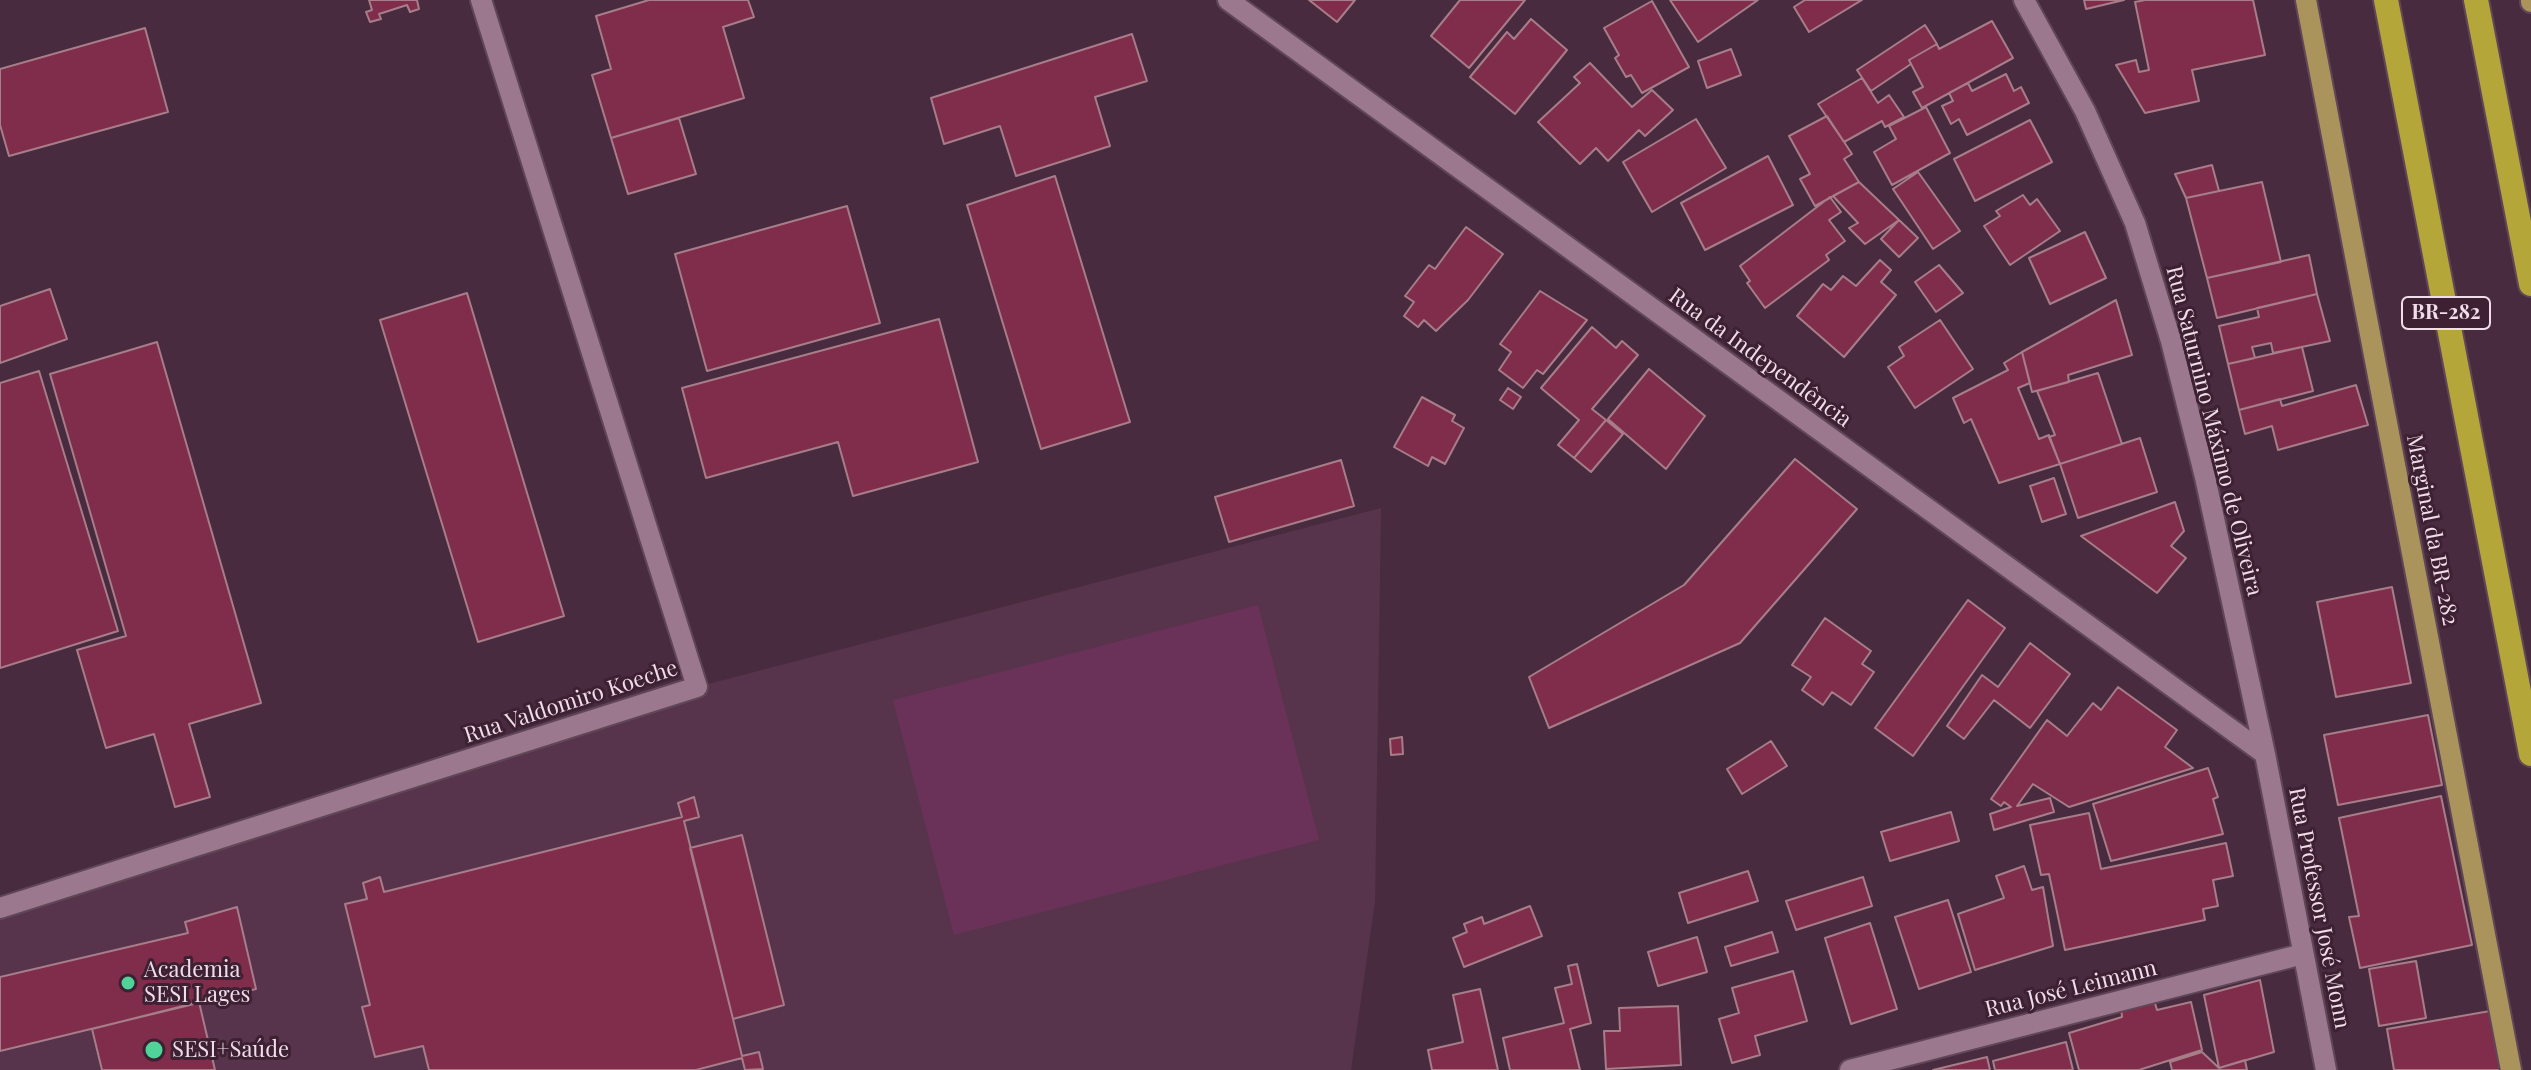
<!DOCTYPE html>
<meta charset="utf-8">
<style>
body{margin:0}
canvas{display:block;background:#482b3e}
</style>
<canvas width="2531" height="1070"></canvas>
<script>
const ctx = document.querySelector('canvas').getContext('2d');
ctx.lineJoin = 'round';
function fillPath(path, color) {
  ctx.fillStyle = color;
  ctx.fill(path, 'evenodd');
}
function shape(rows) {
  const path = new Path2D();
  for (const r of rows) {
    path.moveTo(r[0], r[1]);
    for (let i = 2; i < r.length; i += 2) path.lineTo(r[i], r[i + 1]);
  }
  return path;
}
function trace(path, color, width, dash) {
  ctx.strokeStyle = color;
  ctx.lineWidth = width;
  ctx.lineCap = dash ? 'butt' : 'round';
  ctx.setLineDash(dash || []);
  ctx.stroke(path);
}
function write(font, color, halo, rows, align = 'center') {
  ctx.font = font + ' "Playfair Display",serif';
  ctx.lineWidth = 6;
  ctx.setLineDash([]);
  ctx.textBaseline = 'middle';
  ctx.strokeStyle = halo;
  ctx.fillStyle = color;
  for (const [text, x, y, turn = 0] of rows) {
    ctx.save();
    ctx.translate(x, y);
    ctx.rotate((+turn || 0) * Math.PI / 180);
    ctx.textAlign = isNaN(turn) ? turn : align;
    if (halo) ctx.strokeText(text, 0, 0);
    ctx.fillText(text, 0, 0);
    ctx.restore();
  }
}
fillPath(shape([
 [1381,508,1375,901,1351,1070,0,1070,0,908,697,687]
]), '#57344c');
fillPath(shape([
 [1258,605,1319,840,954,935,893,700]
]), '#6b3259');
const building = shape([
 [369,0,417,0,419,9,410,12,407,5,379,14,381,19,370,22,366,12,372,10,369,0],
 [649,0,748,0,754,17,723,27,744,98,611,138,592,75,611,69,596,16,649,0],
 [1309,0,1355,0,1337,22,1309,0],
 [1460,0,1525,0,1469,68,1431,36,1460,0],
 [1670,0,1758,0,1698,42,1670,0],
 [1805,0,1862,0,1809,32,1794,7,1805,0],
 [2084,0,2124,0,2086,9,2084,0],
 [2145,0,2253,0,2265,55,2192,70,2199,101,2145,113,2116,65,2136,60,2139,72,2149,70,2135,2,2145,0],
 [1652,1,1689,67,1642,93,1631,75,1626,77,1615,58,1619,55,1604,28,1652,1],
 [1531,19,1567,50,1515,114,1470,77,1507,32,1514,39,1531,19],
 [1992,21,2013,58,1922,108,1913,92,1923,87,1909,60,1937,44,1939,49,1992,21],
 [1925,25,1937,44,1909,60,1911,64,1871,91,1857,70,1925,25],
 [145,28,168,112,9,156,0,125,0,69,145,28],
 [1132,34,1147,81,1095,97,1110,146,1016,176,1000,126,944,144,931,98,1132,34],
 [1731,49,1741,75,1707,88,1698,61,1731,49],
 [1590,63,1632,107,1652,90,1673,110,1645,136,1639,130,1608,161,1596,148,1580,164,1538,122,1580,83,1574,77,1590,63],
 [2006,74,2014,91,2021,87,2029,103,1967,135,1959,119,1951,124,1942,106,1953,101,1949,93,1968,83,1972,91,2006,74],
 [1862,78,1878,103,1889,95,1904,117,1885,127,1882,121,1844,142,1818,104,1862,78],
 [1926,107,1950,153,1892,185,1874,152,1896,139,1889,126,1926,107],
 [1827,116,1852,154,1844,159,1859,182,1815,206,1800,179,1810,174,1789,136,1827,116],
 [679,118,696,174,628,194,611,138,679,118],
 [1696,119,1726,168,1652,212,1623,162,1696,119],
 [2030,120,2052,162,1975,201,1954,159,2030,120],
 [1768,156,1793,205,1705,250,1681,203,1768,156],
 [2212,165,2219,191,2186,198,2175,174,2212,165],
 [1918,172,1960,231,1933,249,1893,189,1918,172],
 [1055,176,1130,422,1041,449,967,205,1055,176],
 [1859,182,1899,220,1865,244,1849,228,1858,223,1833,196,1859,182],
 [2262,182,2281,262,2207,278,2186,198,2262,182],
 [2023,195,2030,205,2037,199,2060,231,2010,265,1984,226,2000,216,1996,211,2023,195],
 [1830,197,1841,212,1829,220,1845,241,1826,255,1829,260,1765,308,1747,283,1750,281,1740,266,1830,197],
 [847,206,880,323,707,371,675,254,847,206],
 [1899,220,1918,238,1899,257,1881,239,1899,220],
 [1466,227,1503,254,1468,300,1436,331,1424,320,1418,327,1404,316,1414,302,1405,296,1429,265,1435,269,1466,227],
 [2085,232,2106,278,2050,304,2029,258,2085,232],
 [2309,255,2317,294,2217,318,2207,278,2309,255],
 [1880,260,1891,270,1881,282,1896,295,1844,357,1797,316,1823,284,1831,290,1843,276,1856,286,1880,260],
 [1939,265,1963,293,1936,312,1915,282,1939,265],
 [50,289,67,339,0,363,0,306,50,289],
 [1540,291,1587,320,1543,374,1537,370,1523,388,1499,370,1511,352,1500,344,1540,291],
 [467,293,564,616,478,642,380,320,467,293],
 [2317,294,2330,341,2273,353,2271,343,2252,347,2255,358,2228,364,2219,326,2259,317,2257,308,2317,294],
 [2116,300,2132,355,2068,375,2069,382,2032,392,2022,352,2116,300],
 [939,319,978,462,853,496,838,442,706,478,682,388,939,319],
 [1940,320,1973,369,1915,408,1888,367,1904,356,1899,347,1940,320],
 [1592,327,1616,348,1622,341,1638,355,1592,409,1606,420,1574,458,1558,445,1579,420,1541,388,1592,327],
 [157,342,261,703,189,724,210,797,175,807,154,734,106,748,77,650,126,636,50,374,157,342],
 [2302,347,2313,391,2239,410,2228,364,2302,347],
 [2022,352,2030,383,2018,388,2039,439,2049,435,2060,464,1999,483,1971,419,1964,423,1953,398,2008,370,2004,363,2022,352],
 [1649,369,1705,416,1666,469,1608,419,1649,369],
 [39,371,118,631,0,668,0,383,39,371],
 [2098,373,2122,444,2060,464,2049,437,2055,435,2037,391,2098,373],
 [2356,385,2368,425,2278,450,2272,426,2245,434,2239,410,2280,399,2282,406,2356,385],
 [1508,388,1521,397,1513,409,1500,400,1508,388],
 [1422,397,1455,415,1452,421,1464,428,1445,464,1432,457,1428,466,1394,447,1422,397],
 [1606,420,1623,434,1591,472,1574,458,1606,420],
 [2140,438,2157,492,2078,518,2060,464,2140,438],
 [1795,459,1857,509,1740,643,1549,728,1529,677,1684,585,1795,459],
 [1341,460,1354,506,1229,542,1215,497,1341,460],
 [2054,478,2066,514,2042,522,2030,486,2054,478],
 [2175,502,2184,531,2171,546,2186,558,2157,593,2081,536,2175,502],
 [2392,587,2411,683,2336,697,2317,602,2392,587],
 [1968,600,2005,628,1913,756,1875,728,1968,600],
 [1825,618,1871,651,1862,664,1874,672,1851,705,1832,692,1823,705,1802,690,1811,677,1792,665,1825,618],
 [2030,643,2070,674,2030,728,1994,700,1964,739,1947,726,1982,675,1998,687,2030,643],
 [2118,687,2177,730,2165,747,2193,768,2069,807,2033,784,2017,806,2050,798,2054,812,1994,830,1990,814,2011,807,2004,802,2001,806,1991,799,2047,720,2067,736,2093,703,2101,710,2118,687],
 [2428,715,2442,785,2338,805,2324,735,2428,715],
 [1402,737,1403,754,1391,755,1390,739,1402,737],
 [1771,741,1787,766,1742,794,1727,769,1771,741],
 [2208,768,2218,797,2213,799,2223,834,2111,861,2093,804,2208,768],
 [2441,796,2472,945,2360,968,2349,917,2359,916,2339,818,2441,796],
 [694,797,699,817,684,821,733,1019,742,1056,759,1052,763,1069,745,1070,742,1058,696,1070,429,1070,423,1046,375,1057,362,1007,370,1005,345,904,367,899,363,883,380,877,384,892,682,817,678,803,694,797],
 [1951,812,1959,841,1890,861,1881,832,1951,812],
 [2089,813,2101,869,2226,843,2233,876,2213,880,2218,906,2203,909,2205,920,2065,950,2049,874,2041,875,2030,825,2089,813],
 [742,835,784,1005,733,1019,690,848,742,835],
 [2024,866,2032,890,2043,887,2053,946,1975,970,1958,914,2004,898,1996,876,2024,866],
 [1748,871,1758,901,1688,923,1679,893,1748,871],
 [1863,877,1872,906,1796,930,1786,901,1863,877],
 [1948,900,1971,972,1919,989,1895,917,1948,900],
 [1530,906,1542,936,1464,967,1453,938,1467,932,1464,924,1482,917,1484,924,1530,906],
 [237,907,256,989,0,1051,0,977,188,933,185,922,237,907],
 [1870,923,1897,1009,1851,1024,1825,938,1870,923],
 [1772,932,1778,952,1731,966,1725,947,1772,932],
 [1697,937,1707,972,1658,986,1648,952,1697,937],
 [2416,961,2426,1018,2379,1026,2369,969,2416,961],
 [1577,964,1591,1023,1570,1029,1580,1070,1510,1070,1503,1038,1564,1023,1555,988,1572,984,1568,966,1577,964],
 [1793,971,1807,1021,1755,1036,1760,1055,1732,1063,1719,1019,1739,1013,1732,988,1793,971],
 [2260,980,2274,1052,2219,1068,2204,995,2260,980],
 [1480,989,1498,1070,1432,1070,1428,1050,1463,1042,1453,995,1480,989],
 [2154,1000,2157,1010,2191,1002,2202,1050,2139,1070,2079,1070,2069,1033,2122,1017,2121,1007,2154,1000],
 [199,1002,215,1070,102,1070,92,1029,199,1002],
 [1678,1006,1681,1065,1606,1069,1604,1031,1620,1031,1619,1008,1678,1006],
 [2490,1011,2501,1070,2394,1070,2387,1029,2490,1011],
 [2066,1042,2073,1070,1995,1070,1993,1061,2066,1042],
 [2202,1052,2219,1068,2245,1060,2247,1070,2172,1070,2170,1062,2202,1052],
 [1987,1057,1990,1070,1933,1070,1987,1057]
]);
fillPath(building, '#802d4c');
trace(building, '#a67d88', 2);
const minor = shape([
 [1228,0,2265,754],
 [2024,0,2085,111,2135,223,2171,341,2205,477,2265,754,2326,1070],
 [0,908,697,687,481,0],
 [1850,1070,2303,954]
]);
const major = shape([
 [2306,0,2511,1070],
 [2531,0,2531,2]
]);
const highway = shape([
 [2386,0,2531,754],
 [2476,0,2531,284]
]);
trace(minor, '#604757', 24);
trace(major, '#604757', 24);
trace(highway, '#604757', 28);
trace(minor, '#9b788e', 20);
trace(major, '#ab945b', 20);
trace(highway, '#b5a639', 24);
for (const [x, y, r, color] of [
 [128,983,8,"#4fd399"],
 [154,1050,10,"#4fd399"]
]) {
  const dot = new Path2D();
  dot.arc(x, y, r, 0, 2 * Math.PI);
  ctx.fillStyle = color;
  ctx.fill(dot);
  trace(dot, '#3d2133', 3);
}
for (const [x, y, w] of [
 [2446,313,88]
]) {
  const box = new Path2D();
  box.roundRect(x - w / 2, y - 16, w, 32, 6);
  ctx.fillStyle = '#3d2133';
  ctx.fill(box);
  trace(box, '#f0dde9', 2);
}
write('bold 20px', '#f0dde9', null, [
 ["BR-282",2446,313]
]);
write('22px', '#f0dde9', '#3d2133', [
 ["Rua da Independência",1760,358,36],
 ["Rua Saturnino Máximo de Oliveira",2214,431,76],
 ["Marginal da BR-282",2432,530,79],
 ["Rua Valdomiro Koeche",571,702,-18],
 ["Rua Professor José Monn",2319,908,79],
 ["Rua José Leimann",2071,989,-14]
]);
write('22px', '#f0dde9', '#3d2133', [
 ["Academia",144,970],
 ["SESI Lages",144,995],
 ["SESI+Saúde",172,1050]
], 'left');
</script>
